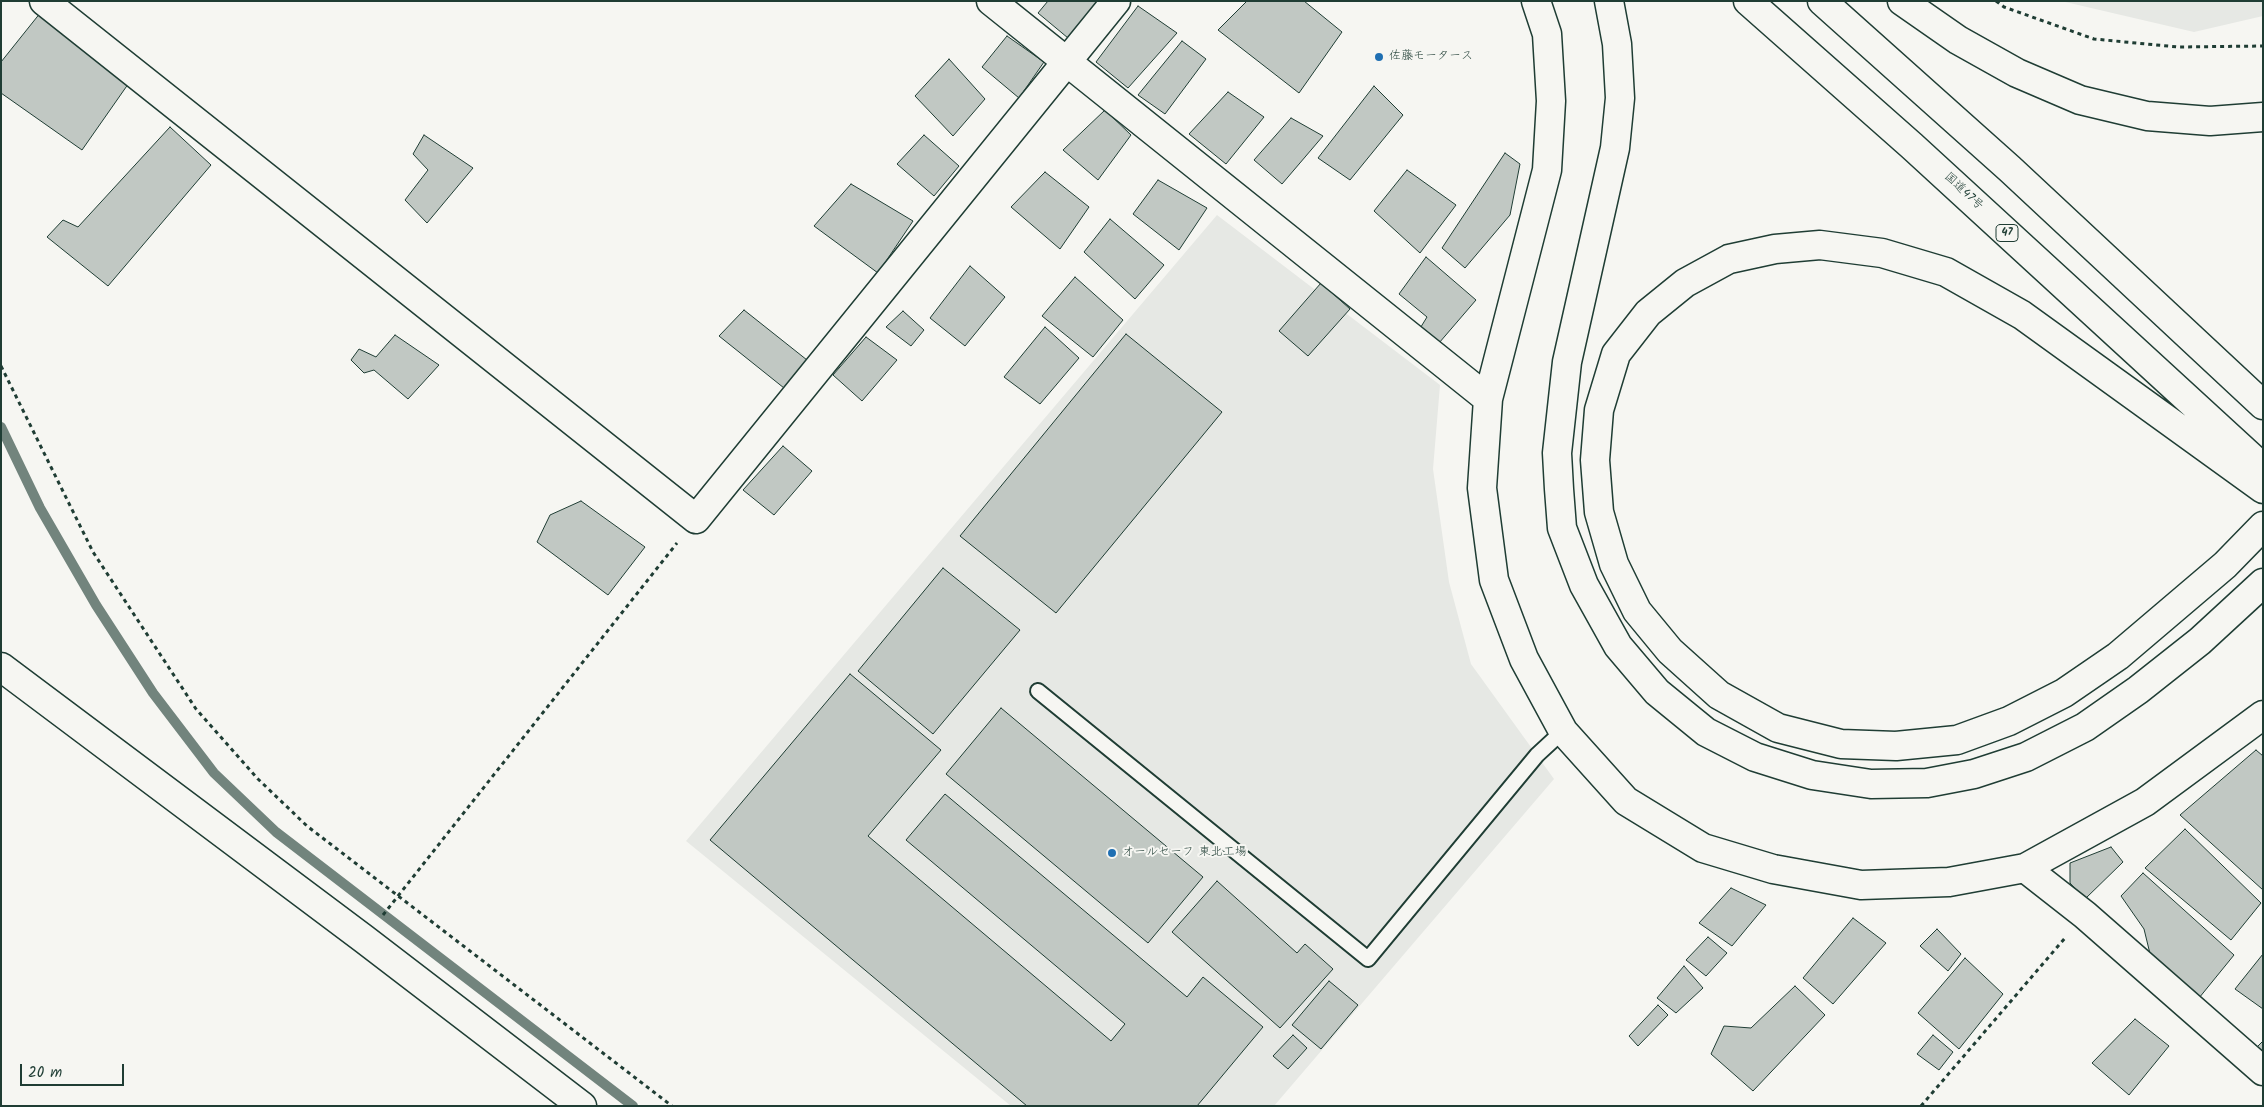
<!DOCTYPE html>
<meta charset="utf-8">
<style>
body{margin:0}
#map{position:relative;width:2264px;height:1107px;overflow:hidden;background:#f6f6f2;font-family:Kalam,sans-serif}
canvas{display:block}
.frame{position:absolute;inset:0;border:2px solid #1f3d34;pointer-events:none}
.scale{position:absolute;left:20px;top:1064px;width:104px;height:22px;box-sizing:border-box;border:2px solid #1f3d34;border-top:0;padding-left:6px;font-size:15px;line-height:18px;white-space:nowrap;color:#1f3d34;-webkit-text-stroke:4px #f6f6f2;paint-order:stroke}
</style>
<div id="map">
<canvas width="2264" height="1107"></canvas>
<div class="frame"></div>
<div class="scale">20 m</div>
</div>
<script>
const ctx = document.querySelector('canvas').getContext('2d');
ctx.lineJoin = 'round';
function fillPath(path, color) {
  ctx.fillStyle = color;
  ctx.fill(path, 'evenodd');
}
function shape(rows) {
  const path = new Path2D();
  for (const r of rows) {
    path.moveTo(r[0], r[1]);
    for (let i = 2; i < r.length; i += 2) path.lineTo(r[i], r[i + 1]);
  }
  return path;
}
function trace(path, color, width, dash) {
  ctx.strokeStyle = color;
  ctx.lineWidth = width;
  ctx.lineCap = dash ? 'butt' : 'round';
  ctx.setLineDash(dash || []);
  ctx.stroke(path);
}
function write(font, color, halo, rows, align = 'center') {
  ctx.font = font + ' Kalam,"Klee One",sans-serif';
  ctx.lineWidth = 4;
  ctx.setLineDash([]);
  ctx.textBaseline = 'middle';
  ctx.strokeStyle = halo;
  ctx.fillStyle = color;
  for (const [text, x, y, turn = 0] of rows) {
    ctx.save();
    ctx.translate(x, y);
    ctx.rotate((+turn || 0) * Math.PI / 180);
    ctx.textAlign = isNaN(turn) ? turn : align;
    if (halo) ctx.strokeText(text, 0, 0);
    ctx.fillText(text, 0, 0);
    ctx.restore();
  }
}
fillPath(shape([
 [2061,1,2263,1,2263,16,2194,32],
 [1217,215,1440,385,1433,469,1449,582,1471,664,1554,779,1274,1106,1011,1106,686,841]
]), '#e6e8e4');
trace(shape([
 [1,427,40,508,96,605,153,693,214,773,276,832,633,1106]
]), '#72847d', 10);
const building = shape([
 [1048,1,1100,1,1068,38,1038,13,1048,1],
 [1247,1,1304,1,1342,32,1299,93,1218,30,1247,1],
 [1138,6,1177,33,1128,88,1096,62,1138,6],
 [41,12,131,80,82,150,1,93,1,62,41,12],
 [1007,36,1044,62,1019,98,982,67,1007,36],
 [1182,41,1206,59,1165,114,1138,95,1182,41],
 [949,59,985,99,953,136,915,96,949,59],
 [1374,86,1403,115,1350,180,1318,158,1374,86],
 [1228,92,1264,117,1226,164,1189,134,1228,92],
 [1105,110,1131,135,1098,180,1063,150,1105,110],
 [1291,118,1323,136,1282,184,1254,160,1291,118],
 [170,127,211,165,108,286,47,237,63,220,78,227,170,127],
 [424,135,473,168,427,223,405,200,428,170,413,154,424,135],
 [924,135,959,166,934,196,897,164,924,135],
 [1505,153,1520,164,1510,215,1465,268,1442,248,1505,153],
 [1407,170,1456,205,1420,253,1374,211,1407,170],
 [1045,172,1089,207,1060,249,1011,207,1045,172],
 [1158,180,1207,208,1179,250,1133,214,1158,180],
 [851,184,913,221,878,273,814,226,851,184],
 [1110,219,1164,265,1135,299,1084,252,1110,219],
 [1426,257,1476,300,1439,343,1419,330,1427,317,1399,294,1426,257],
 [970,266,1005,297,965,346,930,318,970,266],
 [1075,277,1123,320,1093,357,1042,316,1075,277],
 [1321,283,1350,309,1308,356,1279,331,1321,283],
 [744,310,807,360,784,388,719,336,744,310],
 [903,311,924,330,911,346,886,327,903,311],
 [1045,327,1079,358,1040,404,1004,377,1045,327],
 [1126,334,1222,412,1056,613,960,536,1126,334],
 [395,335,439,365,408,399,374,370,364,373,351,360,359,349,376,357,395,335],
 [866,337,897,360,862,401,833,375,866,337],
 [783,446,812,471,774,515,743,490,783,446],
 [581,501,645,547,608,595,537,542,550,515,581,501],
 [943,568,1020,630,933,734,858,671,943,568],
 [850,674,941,750,868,836,1111,1041,1125,1024,906,840,945,794,1187,997,1203,977,1263,1027,1197,1106,1027,1106,710,840,850,674],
 [1001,708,1203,877,1148,943,946,774,1001,708],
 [2256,750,2263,756,2263,890,2180,815,2256,750],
 [2185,829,2261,903,2231,940,2145,868,2185,829],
 [2111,847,2123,862,2085,899,2070,883,2070,863,2111,847],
 [2143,873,2234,955,2199,998,2152,962,2144,929,2121,896,2143,873],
 [1217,881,1297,953,1305,944,1333,969,1280,1028,1172,932,1217,881],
 [1731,888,1766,905,1732,946,1699,923,1731,888],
 [1853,918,1886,943,1833,1004,1803,978,1853,918],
 [1937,929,1961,954,1948,971,1920,946,1937,929],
 [1708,937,1727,953,1706,976,1686,960,1708,937],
 [2263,954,2263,1009,2235,989,2263,954],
 [1965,958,2003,994,1959,1049,1918,1013,1965,958],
 [1684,966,1703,988,1676,1013,1657,998,1684,966],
 [1329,981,1358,1005,1321,1049,1292,1025,1329,981],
 [1795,986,1825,1015,1753,1091,1711,1054,1724,1026,1751,1028,1795,986],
 [1658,1005,1668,1015,1638,1046,1629,1036,1658,1005],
 [2135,1019,2169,1046,2129,1095,2092,1063,2135,1019],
 [1293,1035,1307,1048,1288,1069,1273,1056,1293,1035],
 [1933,1035,1953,1052,1939,1070,1917,1054,1933,1035],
 [2263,1041,2263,1053,2256,1048,2263,1041]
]);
fillPath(building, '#c1c8c3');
trace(building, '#1f3d34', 1);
const lane = shape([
 [1038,691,1368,959,1537,755,1563,731]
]);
const street = shape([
 [44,1,696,519,1116,1],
 [991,1,1488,399],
 [1536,1,1547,34,1551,101,1547,170,1488,399,1482,488,1494,580,1524,659,1563,731,1626,801,1703,848,1773,869,1861,885,1949,882,2025,868,2145,802,2263,715],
 [1,667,364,939,582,1106],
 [2025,868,2085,915,2263,1071]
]);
const highway = shape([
 [1609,1,1617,44,1620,98,1615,148,1567,362,1557,453,1559,489,1562,528,1584,585,1618,646,1657,692,1706,732,1755,757,1812,775,1871,784,1927,783,1974,774,2026,757,2085,727,2138,690,2200,641,2263,583],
 [1748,1,1912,146,2263,468],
 [1822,1,2010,169,2263,405],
 [1902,1,1958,40,2017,73,2080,100,2147,116,2210,121,2263,117],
 [2263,489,2022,315,1946,272,1882,253,1820,245,1775,249,1729,259,1685,283,1648,313,1616,354,1599,410,1595,460,1599,512,1614,564,1637,611,1670,651,1719,695,1778,728,1841,744,1896,746,1957,740,2009,721,2064,693,2118,656,2225,565,2263,526]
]);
trace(lane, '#1f3d34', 18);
trace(street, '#1f3d34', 31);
trace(highway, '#1f3d34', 31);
trace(shape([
 [1996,1,2004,7,2094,39,2178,47,2263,46],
 [1,366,93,552,196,709,258,779,307,826,672,1106],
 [383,915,677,543],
 [1921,1106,2065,938]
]), '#1f3d34', 3, [4, 4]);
trace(lane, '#f6f6f2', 14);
trace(street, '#f6f6f2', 28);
trace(highway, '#f6f6f2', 28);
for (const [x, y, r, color] of [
 [1379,57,5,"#1f6fb2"],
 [1112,853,5,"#1f6fb2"]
]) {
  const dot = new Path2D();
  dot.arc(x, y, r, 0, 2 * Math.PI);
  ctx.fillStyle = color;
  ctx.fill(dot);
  trace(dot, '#f6f6f2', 2);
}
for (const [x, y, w] of [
 [2007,233,22]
]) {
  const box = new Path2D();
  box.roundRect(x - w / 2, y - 8.5, w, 17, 4);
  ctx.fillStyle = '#f6f6f2';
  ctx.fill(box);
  trace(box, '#1f3d34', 1);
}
write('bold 11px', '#1f3d34', null, [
 ["47",2007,233]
]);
write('12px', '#1f3d34', '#f6f6f2', [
 ["佐藤モータース",1389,57],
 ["オールセーフ 東北工場",1122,853]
], 'left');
write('12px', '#1f3d34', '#f6f6f2', [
 ["国道47号",1963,192,43]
]);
</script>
